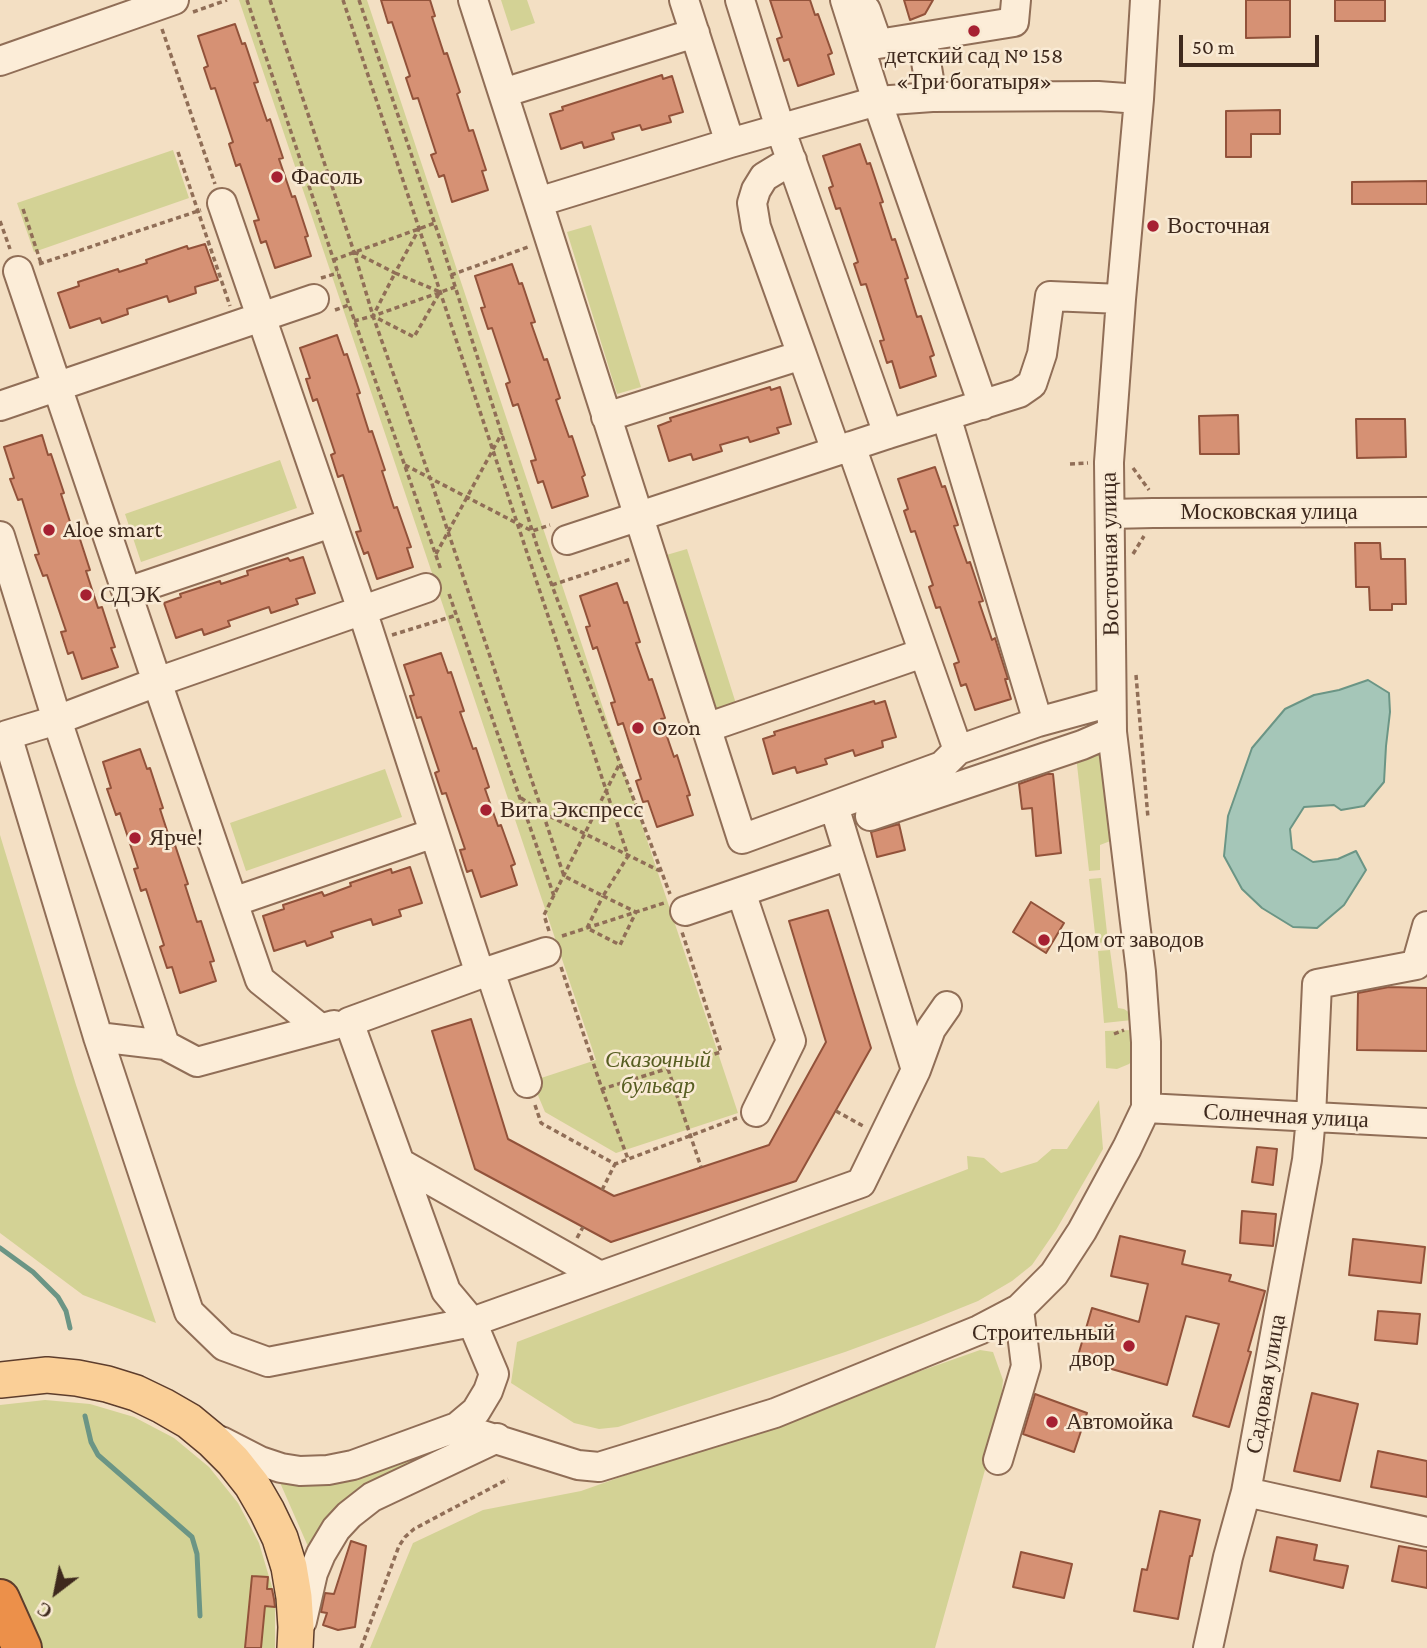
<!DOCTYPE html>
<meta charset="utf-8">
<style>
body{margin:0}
#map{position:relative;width:1427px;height:1648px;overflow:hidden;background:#f3dfc3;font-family:"Crimson Pro",serif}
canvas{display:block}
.north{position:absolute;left:21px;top:1557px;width:70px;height:70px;-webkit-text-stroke:5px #f9ead4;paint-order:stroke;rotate:212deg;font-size:19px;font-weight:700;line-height:28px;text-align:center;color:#3e291d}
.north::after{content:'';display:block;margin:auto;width:24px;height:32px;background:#3e291d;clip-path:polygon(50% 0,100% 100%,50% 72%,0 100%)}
.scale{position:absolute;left:1179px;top:35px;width:140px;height:32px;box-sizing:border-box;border:4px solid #3e291d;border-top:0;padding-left:9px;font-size:21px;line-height:24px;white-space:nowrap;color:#3e291d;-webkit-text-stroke:5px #f9ead4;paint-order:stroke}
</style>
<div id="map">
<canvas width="1427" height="1648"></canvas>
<div class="north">С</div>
<div class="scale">50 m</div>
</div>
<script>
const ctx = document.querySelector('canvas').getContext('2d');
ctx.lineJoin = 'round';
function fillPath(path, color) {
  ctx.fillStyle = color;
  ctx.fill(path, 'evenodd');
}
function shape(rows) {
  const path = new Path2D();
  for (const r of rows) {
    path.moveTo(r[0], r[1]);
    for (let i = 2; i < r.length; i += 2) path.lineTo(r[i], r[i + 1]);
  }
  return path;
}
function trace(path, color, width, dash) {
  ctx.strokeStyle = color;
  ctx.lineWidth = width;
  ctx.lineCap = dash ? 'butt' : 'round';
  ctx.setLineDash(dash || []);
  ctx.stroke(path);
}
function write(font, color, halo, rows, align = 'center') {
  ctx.font = font + ' "Crimson Pro",serif';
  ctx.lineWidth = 5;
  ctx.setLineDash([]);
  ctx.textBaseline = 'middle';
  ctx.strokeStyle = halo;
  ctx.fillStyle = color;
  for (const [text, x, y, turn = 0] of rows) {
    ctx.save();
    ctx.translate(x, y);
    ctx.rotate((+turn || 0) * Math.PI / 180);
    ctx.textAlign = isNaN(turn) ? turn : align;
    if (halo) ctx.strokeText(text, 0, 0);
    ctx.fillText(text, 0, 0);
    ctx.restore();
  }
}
fillPath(shape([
 [239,0,367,0,738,1113,616,1153,545,1112,532,1081,596,1060],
 [501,0,527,0,535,23,511,31],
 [173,150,189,198,34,252,17,203],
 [591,225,641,387,617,394,567,232],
 [280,460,297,508,141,562,125,514],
 [687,549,738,710,714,718,663,556],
 [1092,750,1101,752,1113,840,1100,845,1100,870,1089,871,1076,756],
 [385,769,402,817,246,871,230,823],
 [0,835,76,1085,156,1323,83,1295,0,1233],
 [1101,878,1108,942,1096,943,1089,879],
 [1110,950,1118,1008,1124,1009,1130,1013,1132,1020,1104,1023,1098,951],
 [1133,1030,1135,1058,1129,1064,1117,1069,1106,1068,1105,1031],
 [1099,1100,1103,1149,1056,1230,1032,1265,1012,1281,978,1301,921,1324,845,1352,618,1427,599,1429,574,1423,511,1383,517,1342,968,1169,967,1156,984,1158,1001,1173,1037,1162,1052,1149,1067,1149],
 [980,1350,993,1352,1003,1380,999,1420,935,1648,370,1648,413,1543,483,1510,581,1491],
 [45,1400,90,1404,134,1417,174,1438,209,1467,238,1503,259,1543,272,1587,275,1609,275,1648,261,1648,268,1578,252,1576,245,1648,0,1648,0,1405],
 [444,1442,446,1448,310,1551,278,1478,302,1485,330,1484,367,1475]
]), '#d3d295');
const water = shape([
 [1368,680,1389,693,1390,712,1386,746,1384,782,1364,806,1341,810,1334,805,1304,807,1290,829,1292,849,1313,862,1338,859,1356,851,1366,870,1344,905,1317,928,1293,927,1262,908,1242,889,1224,856,1228,816,1252,748,1285,709,1314,695,1339,690,1368,680]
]);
fillPath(water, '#a5c6b8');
trace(water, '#6b9585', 2);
trace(shape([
 [0,1248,33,1272,58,1297,66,1311,70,1328],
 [85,1416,91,1442,98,1455,192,1537,197,1554,200,1616]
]), '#6b9585', 5);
const building = shape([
 [381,0,430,0,435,16,432,17,444,54,447,53,460,92,457,94,469,131,473,130,486,170,482,171,488,190,452,202,444,175,439,177,431,155,436,153,418,98,413,99,406,78,410,76,392,22,388,23,381,0],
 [770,0,810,0,815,15,818,14,832,53,828,55,834,74,798,86,789,59,784,61,777,39,782,37,770,0],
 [904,0,933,0,925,14,910,20,904,0],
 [1246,0,1290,0,1290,37,1246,38,1246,0],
 [1335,0,1385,0,1385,21,1335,21,1335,0],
 [235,24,242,44,245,43,258,82,254,83,267,121,270,119,283,158,279,159,292,197,295,196,308,236,305,237,311,256,275,268,266,241,261,243,254,221,259,220,240,164,236,166,229,144,233,142,215,88,211,89,204,68,208,66,198,36,235,24],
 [662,75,663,79,672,76,683,112,669,116,671,122,642,130,640,125,612,133,614,139,584,148,582,142,561,149,550,114,563,110,562,107,662,75],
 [1280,110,1280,134,1251,134,1251,157,1226,157,1226,111,1280,110],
 [860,144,867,164,870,163,883,202,880,203,892,240,895,239,908,278,905,279,917,317,921,316,934,355,930,357,936,376,900,388,892,361,887,363,880,341,884,340,866,284,861,285,854,264,858,262,840,208,836,209,829,188,833,186,823,156,860,144],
 [1427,181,1427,204,1352,204,1352,182,1427,181],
 [205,244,218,280,195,287,196,293,169,302,167,296,127,309,128,314,102,323,100,318,70,328,58,293,79,286,78,282,118,269,119,272,147,263,146,260,187,246,188,249,205,244],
 [512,264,519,284,522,283,535,322,531,323,544,360,547,359,560,398,556,400,569,437,572,436,585,475,582,477,588,496,552,508,543,481,538,483,531,461,536,460,518,404,513,406,506,384,510,382,492,328,488,329,481,308,485,307,475,276,512,264],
 [337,335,344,355,347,354,360,393,357,394,369,432,372,431,385,470,382,471,394,508,397,507,411,547,407,548,413,567,377,579,368,552,364,554,356,532,361,531,343,475,338,477,331,455,335,453,317,399,313,401,306,379,310,378,300,348,337,335],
 [770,387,771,390,780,387,791,424,777,428,779,433,750,442,748,437,720,445,722,451,693,460,691,454,669,461,658,426,671,421,670,418,770,387],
 [1238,415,1239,454,1200,454,1199,416,1238,415],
 [1356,419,1405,419,1406,457,1357,458,1356,419],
 [42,435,48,455,51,454,64,493,61,494,73,531,77,530,90,570,86,571,98,608,102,607,115,647,111,648,118,667,82,679,73,652,68,654,61,632,66,631,47,575,43,576,35,555,39,554,22,499,18,500,10,479,14,478,4,447,42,435],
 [935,467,942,487,945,486,958,525,954,526,967,563,970,562,983,601,979,602,992,640,995,638,999,651,1008,679,1005,679,1011,699,975,710,966,684,961,686,954,664,959,662,940,607,936,608,929,587,933,585,915,531,911,532,904,511,908,509,898,479,935,467],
 [1355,543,1380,543,1381,559,1405,559,1406,604,1392,604,1392,610,1370,610,1369,587,1356,587,1355,543],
 [303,557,315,593,296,599,298,604,271,613,269,607,228,621,230,626,204,635,202,629,176,638,164,603,181,597,180,594,220,581,221,584,248,575,247,571,288,558,290,561,303,557],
 [617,583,624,603,627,602,640,642,636,643,649,680,652,679,665,718,661,719,674,757,677,755,690,795,687,796,693,815,657,827,648,801,643,802,636,781,641,779,623,723,618,725,611,703,615,702,597,647,593,649,586,627,590,626,580,596,617,583],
 [441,653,448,673,451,672,464,711,460,712,473,749,476,748,489,787,485,789,498,826,501,825,515,864,511,866,517,885,481,897,472,870,467,872,460,850,465,849,446,793,442,794,435,773,439,771,421,717,417,718,410,696,414,695,404,665,441,653],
 [874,701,875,704,885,701,896,737,882,741,883,747,855,756,853,750,825,759,827,764,797,773,795,767,773,774,763,739,775,735,774,732,874,701],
 [140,749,147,769,150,768,163,808,160,809,172,846,175,845,188,884,185,885,197,922,201,921,214,961,210,962,216,981,180,993,172,967,167,968,160,947,164,945,146,889,141,891,134,869,138,868,120,813,116,815,107,789,111,788,103,762,140,749],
 [1047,774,1053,774,1061,853,1036,856,1032,808,1022,809,1019,784,1047,774],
 [899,824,905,850,877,857,871,832,899,824],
 [410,867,422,903,399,910,401,916,373,925,371,919,331,932,333,937,307,946,305,941,274,951,263,916,284,909,283,905,322,892,324,896,351,886,350,883,391,869,392,873,410,867],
 [1031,902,1064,923,1046,953,1013,932,1031,902],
 [828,910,871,1048,796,1181,611,1242,475,1169,432,1031,471,1019,508,1139,614,1196,769,1145,826,1042,789,921,828,910],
 [1389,987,1427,988,1427,1051,1357,1050,1358,993,1389,987],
 [1257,1147,1277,1149,1273,1185,1252,1182,1257,1147],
 [1242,1211,1276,1214,1273,1246,1240,1243,1242,1211],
 [1120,1236,1185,1251,1182,1264,1231,1275,1229,1281,1265,1291,1248,1351,1251,1352,1229,1427,1193,1416,1219,1324,1186,1316,1167,1385,1077,1359,1092,1308,1139,1322,1148,1284,1111,1276,1120,1236],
 [1353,1239,1425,1247,1421,1283,1349,1275,1353,1239],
 [1378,1311,1420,1314,1417,1344,1375,1340,1378,1311],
 [1312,1393,1358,1404,1340,1481,1294,1471,1312,1393],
 [1035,1394,1087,1413,1074,1452,1023,1434,1035,1394],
 [1378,1451,1427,1461,1427,1497,1371,1487,1378,1451],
 [1160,1511,1200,1520,1192,1556,1190,1556,1178,1619,1134,1611,1142,1569,1147,1570,1160,1511],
 [1277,1537,1317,1545,1314,1560,1348,1566,1343,1588,1270,1571,1277,1537],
 [351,1541,366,1546,355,1627,338,1630,323,1625,327,1613,321,1612,325,1593,334,1594,351,1541],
 [1399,1546,1427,1551,1427,1588,1392,1581,1399,1546],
 [1021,1552,1072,1564,1064,1598,1013,1587,1021,1552],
 [252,1576,268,1577,267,1589,272,1589,274,1599,275,1607,265,1606,261,1648,245,1648,252,1576]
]);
fillPath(building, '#d69174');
trace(building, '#92523a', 2);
const minor = shape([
 [473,0,538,202,730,143,877,101,932,97,1098,96,1139,99],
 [684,0,730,143],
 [740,0,780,128,888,434],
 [845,0,877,101,983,405],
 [866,10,878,44,1014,22,1016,0],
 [922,38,932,97],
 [0,61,174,0],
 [503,93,695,33],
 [792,160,764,177,756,190,752,203,756,227,802,355],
 [538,202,742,839,942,766,958,750,1038,722,1111,702],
 [222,203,362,610,480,974],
 [18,271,157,682,260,980,320,1028],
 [0,406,314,299],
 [946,416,1038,722],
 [606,417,802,355,836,451],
 [851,446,958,750],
 [1110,514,1153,513,1427,512],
 [0,536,57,720,165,1045],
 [567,540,888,434,1019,393,1032,384,1042,354,1050,296,1121,299],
 [426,588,157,682,57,720,7,735,98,1037,189,1312,224,1346,268,1362,472,1322,861,1183,916,1070,849,855],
 [127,592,331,523],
 [706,728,923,653],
 [870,816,1082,745,1112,732],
 [741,892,791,1041,756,1112],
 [233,902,434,833],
 [685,911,849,855,834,806],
 [490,971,527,1083],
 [98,1037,165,1045,197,1062,334,1025],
 [916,1070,931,1029,947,1006],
 [1146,1108,1427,1123],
 [400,1163,600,1276],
 [457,1427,578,1465,599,1467,775,1413,979,1330,1019,1309,1054,1274,1082,1231,1127,1148,1146,1108,1146,1042,1141,972,1112,732,1109,462,1121,299,1139,99,1145,0],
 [221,1441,260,1461,281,1468,300,1471,328,1470,353,1465,457,1427,476,1411,488,1391,494,1374,472,1322,446,1291,349,1022,480,974,546,952],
 [998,1460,1026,1366,1019,1309],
 [1246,1492,1427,1532],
 [302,1621,313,1573,321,1554,336,1529,349,1515,372,1497,497,1438],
 [1208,1648,1228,1557,1246,1492,1307,1160,1311,1117,1317,984,1416,965,1427,926]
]);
const major = shape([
 [0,1380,47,1375,77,1378,107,1384,136,1393,163,1406,189,1421,212,1440,233,1461,252,1485,267,1511,280,1538,289,1567,294,1597,296,1627,295,1648]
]);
const highway = shape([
 [0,1599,22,1648]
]);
trace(minor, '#906e57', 32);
trace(major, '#5d3d2c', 38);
trace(highway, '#5d3d2c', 42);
trace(shape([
 [247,0,338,273,441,570],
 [270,0,354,252,373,316,430,478,564,876,603,896,628,856,343,0],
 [359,0,442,245,538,549,670,894],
 [193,12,227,0],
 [162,29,215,184],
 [178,152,230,306],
 [23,209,41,263],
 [0,221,10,249],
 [354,252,395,273,419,229],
 [333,260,435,223],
 [39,264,201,210],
 [395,273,440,292,414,337,373,316,395,273],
 [451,275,528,247],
 [321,278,338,273],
 [335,310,349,305],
 [354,321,373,316,455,287],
 [1070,464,1088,463],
 [405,465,532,531,550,525],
 [1133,468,1149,490],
 [436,554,502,433],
 [1133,554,1144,536],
 [552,585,631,559],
 [449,594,554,896],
 [392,635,457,615],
 [1136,675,1148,818],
 [521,798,543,813,660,871],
 [603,896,636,912,620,945,587,928,603,896],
 [549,931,544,915,620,763],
 [562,936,664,903],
 [561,967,602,1089,721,1052,682,932],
 [1114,1034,1124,1030],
 [668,1069,701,1167],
 [602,1089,628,1159],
 [535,1105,541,1123,615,1164,737,1118],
 [836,1111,863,1126],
 [602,1190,615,1164],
 [577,1238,583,1227],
 [361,1648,399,1546,405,1537,414,1529,508,1479]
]), '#906e57', 3.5, [5, 3.5]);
trace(minor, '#fcedd8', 28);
trace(major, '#facf97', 35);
trace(highway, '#ec904a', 38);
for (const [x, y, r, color] of [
 [974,31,7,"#a62032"],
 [277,177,7,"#a62032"],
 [1153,226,7,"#a62032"],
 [49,530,7,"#a62032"],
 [86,595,7,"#a62032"],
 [638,728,7,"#a62032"],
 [486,810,7,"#a62032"],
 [135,838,7,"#a62032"],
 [1044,940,7,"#a62032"],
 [1129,1346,7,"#a62032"],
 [1052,1422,7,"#a62032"]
]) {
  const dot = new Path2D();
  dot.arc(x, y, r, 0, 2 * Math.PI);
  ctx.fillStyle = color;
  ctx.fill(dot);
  trace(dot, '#f9ead4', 2.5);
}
write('23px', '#3e291d', '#f9ead4', [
 ["детский сад № 158",974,56,"center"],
 ["«Три богатыря»",974,82,"center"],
 ["Фасоль",291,177],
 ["Восточная",1167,226],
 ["Aloe smart",63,530],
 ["СДЭК",100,595],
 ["Ozon",652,728],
 ["Вита Экспресс",500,810],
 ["Ярче!",149,838],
 ["Дом от заводов",1058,940],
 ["Строительный",1115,1333,"right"],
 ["двор",1115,1359,"right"],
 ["Автомойка",1066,1422]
], 'left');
write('23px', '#3e291d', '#f9ead4', [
 ["Московская улица",1269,512],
 ["Восточная улица",1110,554,-91],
 ["Солнечная улица",1286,1116,3],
 ["Садовая улица",1266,1384,-80]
]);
write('italic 23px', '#565d21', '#f9ead4', [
 ["Сказочный",658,1060],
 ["бульвар",658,1086]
]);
</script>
